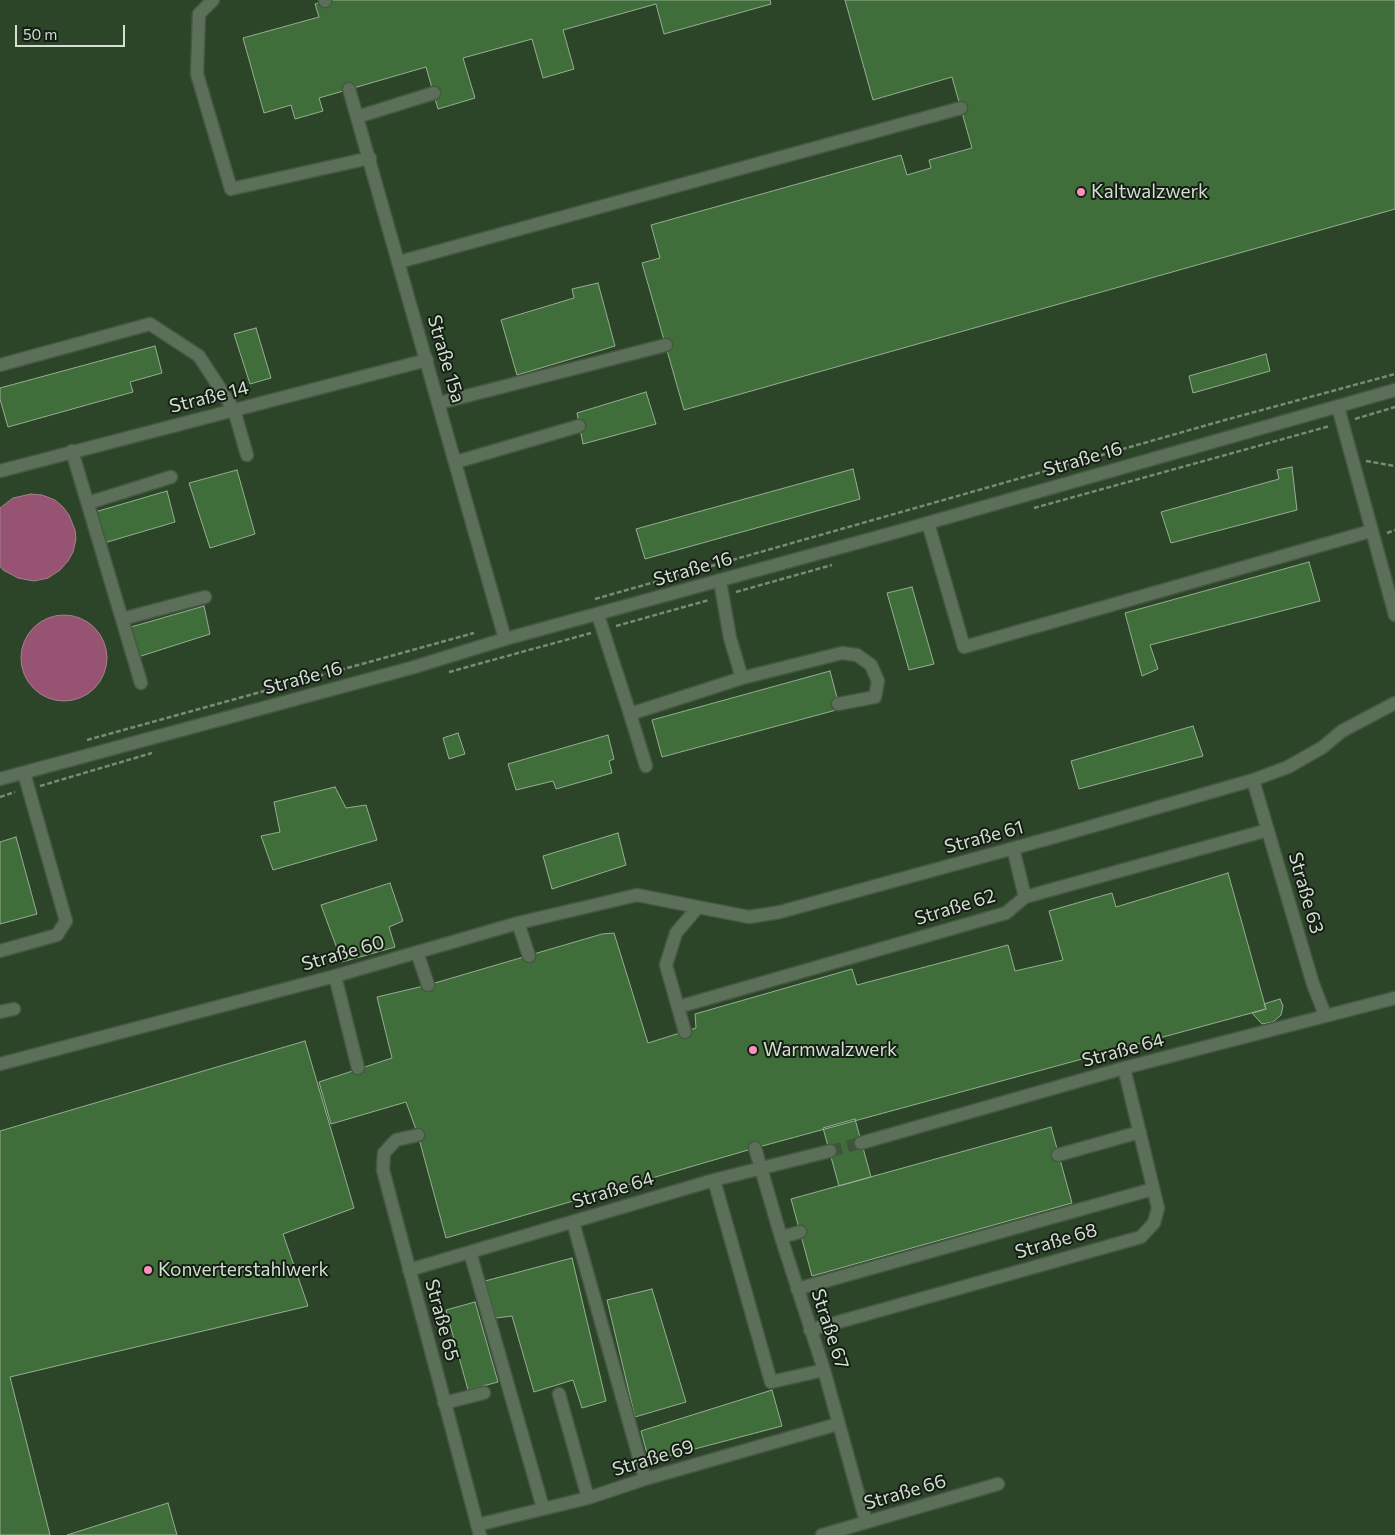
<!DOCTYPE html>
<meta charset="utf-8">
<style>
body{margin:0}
#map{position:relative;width:1395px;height:1535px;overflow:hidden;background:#263a23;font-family:Commissioner,sans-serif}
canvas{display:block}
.scale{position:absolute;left:15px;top:25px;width:110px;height:22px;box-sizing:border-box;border:2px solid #d3dfd1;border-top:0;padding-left:6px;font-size:15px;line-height:18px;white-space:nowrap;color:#d3dfd1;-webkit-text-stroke:4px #151e14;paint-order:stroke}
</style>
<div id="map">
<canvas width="1395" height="1535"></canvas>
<div class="scale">50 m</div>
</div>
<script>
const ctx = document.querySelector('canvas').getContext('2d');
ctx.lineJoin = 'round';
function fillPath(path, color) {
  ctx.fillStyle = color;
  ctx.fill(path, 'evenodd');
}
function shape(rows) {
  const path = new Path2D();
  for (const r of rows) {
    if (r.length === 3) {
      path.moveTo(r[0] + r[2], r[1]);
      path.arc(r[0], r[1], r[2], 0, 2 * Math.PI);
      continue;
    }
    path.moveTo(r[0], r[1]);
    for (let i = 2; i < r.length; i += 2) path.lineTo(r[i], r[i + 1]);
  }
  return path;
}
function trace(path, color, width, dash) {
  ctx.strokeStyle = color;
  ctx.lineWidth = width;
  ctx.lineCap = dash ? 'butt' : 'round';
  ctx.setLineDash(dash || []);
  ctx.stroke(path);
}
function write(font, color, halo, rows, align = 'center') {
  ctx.font = font + ' Commissioner,sans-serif';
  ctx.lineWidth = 4;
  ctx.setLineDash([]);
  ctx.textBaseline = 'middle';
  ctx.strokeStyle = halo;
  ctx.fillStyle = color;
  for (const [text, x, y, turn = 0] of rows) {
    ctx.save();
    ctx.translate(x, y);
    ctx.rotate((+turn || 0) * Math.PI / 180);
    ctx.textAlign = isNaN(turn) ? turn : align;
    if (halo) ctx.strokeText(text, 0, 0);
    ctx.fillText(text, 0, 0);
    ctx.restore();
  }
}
fillPath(shape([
 [0,0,1395,0,1395,1535,0,1535]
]), '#2c4529');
const water = shape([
 [31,494,42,495,55,500,63,507,69,515,75,530,76,539,73,552,68,561,60,570,48,578,34,581,18,578,3,570,0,566,0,508,13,498,31,494],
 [64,658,43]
]);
fillPath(water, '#965472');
trace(water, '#a87e8e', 1);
const building = shape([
 [329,0,770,0,771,4,664,34,656,4,563,30,574,69,543,78,532,39,463,58,475,98,438,109,426,67,319,98,323,111,295,119,291,105,264,113,243,38,319,17,315,4,329,0],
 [845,0,1395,0,1395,209,684,410,642,263,660,258,651,225,901,155,907,175,931,168,929,160,972,148,952,77,873,100,845,0],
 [598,283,615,346,517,375,501,320,574,298,572,289,598,283],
 [256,328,271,378,250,384,234,334,256,328],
 [155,346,162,373,130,382,133,392,8,427,0,399,0,388,155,346],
 [1266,354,1270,371,1193,393,1189,376,1266,354],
 [646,392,656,424,583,444,577,413,646,392],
 [1292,467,1297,510,1171,543,1161,512,1279,479,1277,470,1292,467],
 [853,469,860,499,645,559,636,529,853,469],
 [237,470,255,534,210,548,189,483,237,470],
 [167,491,175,522,104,543,95,512,167,491],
 [1309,562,1320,601,1150,645,1158,669,1142,676,1125,613,1309,562],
 [912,587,934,664,909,670,887,593,912,587],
 [204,606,210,634,138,657,131,627,204,606],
 [830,671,840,709,662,757,652,720,830,671],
 [1193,726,1203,756,1079,789,1071,761,1193,726],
 [458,733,465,754,449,759,443,738,458,733],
 [608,735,614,759,609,761,612,773,556,789,553,781,516,790,508,764,608,735],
 [335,787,346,808,366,805,377,840,273,870,261,836,280,832,274,802,335,787],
 [618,833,626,865,552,889,543,856,618,833],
 [16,837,37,914,0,924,0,842,16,837],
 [1228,873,1266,1009,755,1148,446,1238,418,1135,406,1102,331,1124,319,1082,392,1058,377,997,428,985,602,934,614,933,648,1043,696,1028,695,1014,852,969,857,985,1008,945,1015,971,1063,960,1049,911,1112,893,1116,907,1228,873],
 [390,883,403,921,389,927,395,947,342,962,321,905,390,883],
 [1280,999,1283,1006,1281,1015,1273,1022,1262,1024,1252,1013,1266,1009,1264,1004,1280,999],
 [305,1041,354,1208,283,1234,308,1306,10,1377,50,1535,0,1535,0,1131,305,1041],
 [855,1119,871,1177,839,1186,823,1128,855,1119],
 [1051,1127,1072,1203,812,1276,791,1199,1051,1127],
 [572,1258,606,1401,582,1408,573,1380,534,1392,512,1316,496,1318,485,1281,572,1258],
 [652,1289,686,1402,635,1417,607,1300,652,1289],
 [475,1302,498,1382,468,1390,446,1310,475,1302],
 [772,1390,782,1426,649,1461,641,1431,772,1390],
 [168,1503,177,1535,67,1535,168,1503]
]);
fillPath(building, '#406e3a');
trace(building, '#96ae92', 1);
trace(shape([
 [830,1151,861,1143]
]), '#40533d', 12, [12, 6]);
const minor = shape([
 [213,0,199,14,197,74,231,189,370,158],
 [325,0,325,1],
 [349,89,505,639],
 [357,117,434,93],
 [399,262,961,108],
 [0,365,150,324,199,356,234,410,247,455],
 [439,403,666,345],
 [1338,407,1395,615],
 [72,451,141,683],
 [456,462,579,426],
 [0,471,427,360],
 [88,503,171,477],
 [928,523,964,647,1371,531],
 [720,581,730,638,742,678,842,653,857,655,871,665,878,681,875,697,838,704],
 [598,615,630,714,742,678],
 [122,619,205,597],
 [630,714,646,766],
 [0,779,411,668,505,639,889,534,1395,390],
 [1253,780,1313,984,1325,1015],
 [1013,848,1025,897],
 [518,923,529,956],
 [0,951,57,935,66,921,24,773],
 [417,952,428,985],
 [335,976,358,1068],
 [678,1007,1006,913,1025,897,1268,830],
 [0,1012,14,1009],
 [685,1032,666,965,676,933,698,907,749,917,780,912,1058,836,1253,780,1288,767,1323,747,1342,731,1395,703],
 [0,1064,335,976,518,923,637,895,698,907],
 [418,1135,396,1140,384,1153,383,1170,480,1535],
 [861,1143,1124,1068,1395,998],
 [755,1148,781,1237,824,1370,866,1522],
 [1058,1155,1140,1132],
 [714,1180,771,1382,824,1370],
 [573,1222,645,1479],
 [781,1237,800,1232],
 [470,1252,543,1508],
 [409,1270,714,1180,830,1151],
 [797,1289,1153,1189],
 [810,1330,1141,1237,1154,1223,1158,1208,1124,1068],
 [559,1394,588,1498],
 [444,1403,484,1393],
 [477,1525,588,1498,645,1479,838,1424],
 [822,1535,998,1484]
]);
trace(minor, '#455842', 15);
trace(shape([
 [1355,419,1395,407],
 [1366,461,1395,466],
 [1034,508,1330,426],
 [1387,533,1395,530],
 [736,592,832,565],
 [595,599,1225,420,1395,374],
 [616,626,709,600],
 [449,672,591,633],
 [87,740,474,633],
 [40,786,152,753],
 [0,797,15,792]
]), '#7a8a77', 2.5, [5, 2.5]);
trace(minor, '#5c7059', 12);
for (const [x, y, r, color] of [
 [1081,192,5,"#fc8fc1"],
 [753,1050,5,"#fc8fc1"],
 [148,1270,5,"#fc8fc1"]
]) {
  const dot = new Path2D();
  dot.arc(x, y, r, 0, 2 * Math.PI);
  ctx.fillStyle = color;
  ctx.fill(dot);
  trace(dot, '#151e14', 2);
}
write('19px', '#d3dfd1', '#151e14', [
 ["Kaltwalzwerk",1091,192],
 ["Warmwalzwerk",763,1050],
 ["Konverterstahlwerk",158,1270]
], 'left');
write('19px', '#d3dfd1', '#151e14', [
 ["Straße 15a",446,359,74],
 ["Straße 14",209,397,-14],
 ["Straße 16",1083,459,-16],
 ["Straße 16",693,569,-16],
 ["Straße 16",303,678,-15],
 ["Straße 61",984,837,-15],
 ["Straße 63",1306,893,74],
 ["Straße 62",955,907,-17],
 ["Straße 60",343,953,-16],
 ["Straße 64",1123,1050,-15],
 ["Straße 64",613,1190,-17],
 ["Straße 68",1056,1241,-16],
 ["Straße 65",442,1320,75],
 ["Straße 67",830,1329,72],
 ["Straße 69",653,1458,-17],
 ["Straße 66",905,1492,-16]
]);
</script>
